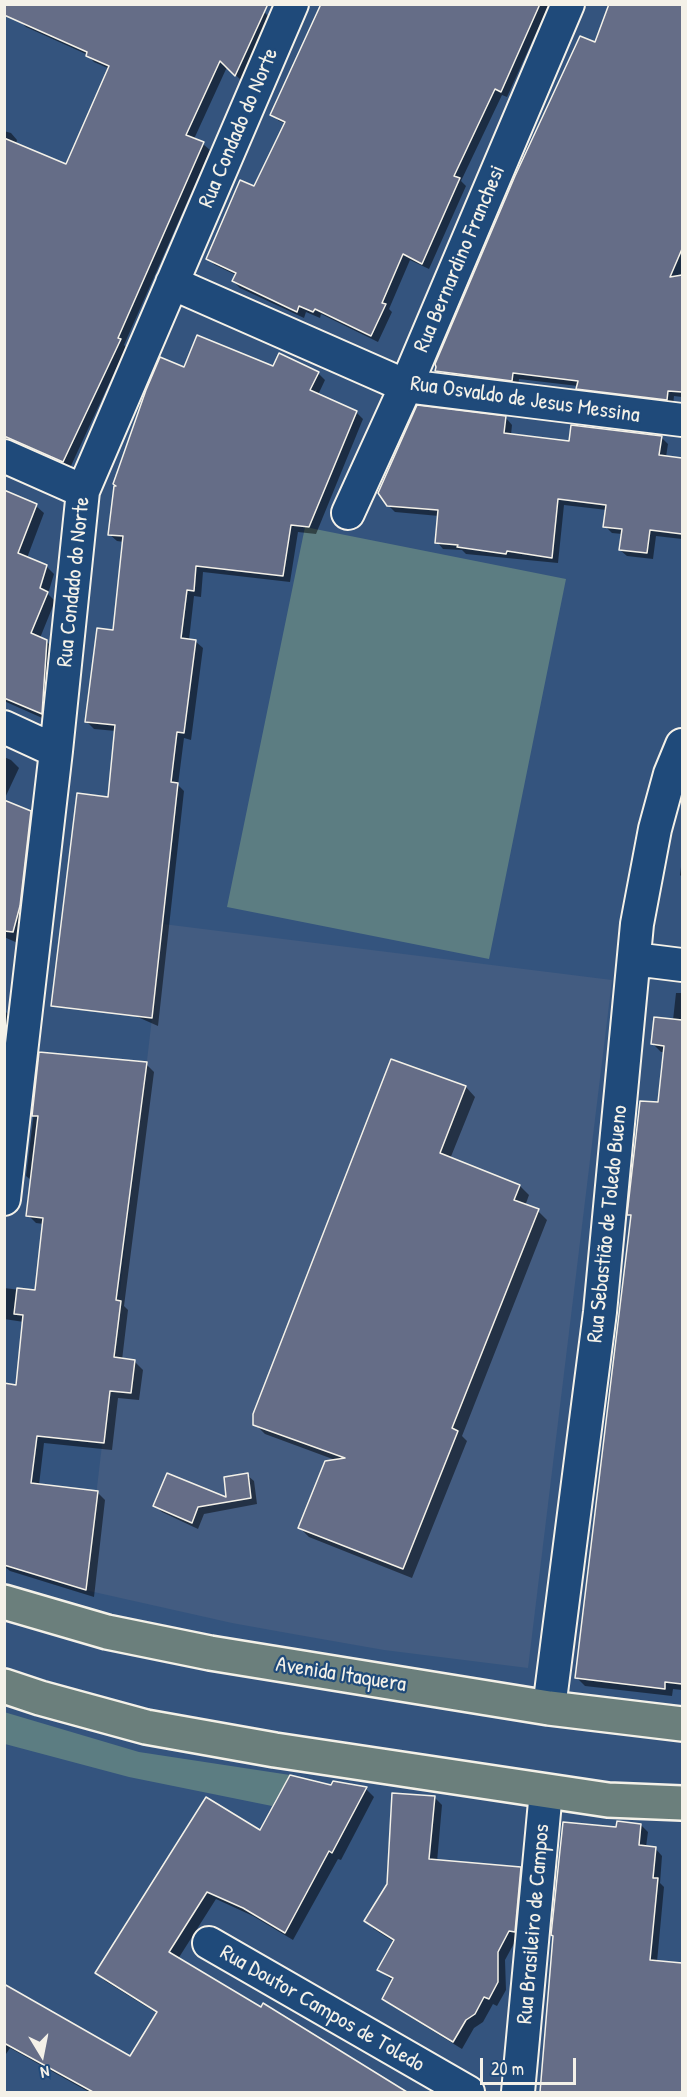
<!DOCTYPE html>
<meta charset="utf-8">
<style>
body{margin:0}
#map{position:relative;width:687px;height:2097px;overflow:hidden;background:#34547e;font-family:"Patrick Hand",sans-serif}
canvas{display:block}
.frame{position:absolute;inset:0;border:6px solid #f4f1e8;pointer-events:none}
.north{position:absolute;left:12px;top:2025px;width:60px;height:60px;-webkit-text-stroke:4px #1f4a7a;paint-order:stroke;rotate:170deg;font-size:16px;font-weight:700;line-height:24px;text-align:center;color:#f4f1e8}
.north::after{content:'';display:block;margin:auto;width:21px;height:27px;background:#f4f1e8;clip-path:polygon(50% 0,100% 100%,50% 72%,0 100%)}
.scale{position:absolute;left:480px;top:2058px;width:96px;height:27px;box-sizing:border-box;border:3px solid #f4f1e8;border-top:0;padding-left:8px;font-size:18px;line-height:21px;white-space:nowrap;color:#f4f1e8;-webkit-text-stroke:4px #1f4a7a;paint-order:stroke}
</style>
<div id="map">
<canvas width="687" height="2097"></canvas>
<div class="frame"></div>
<div class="north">N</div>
<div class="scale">20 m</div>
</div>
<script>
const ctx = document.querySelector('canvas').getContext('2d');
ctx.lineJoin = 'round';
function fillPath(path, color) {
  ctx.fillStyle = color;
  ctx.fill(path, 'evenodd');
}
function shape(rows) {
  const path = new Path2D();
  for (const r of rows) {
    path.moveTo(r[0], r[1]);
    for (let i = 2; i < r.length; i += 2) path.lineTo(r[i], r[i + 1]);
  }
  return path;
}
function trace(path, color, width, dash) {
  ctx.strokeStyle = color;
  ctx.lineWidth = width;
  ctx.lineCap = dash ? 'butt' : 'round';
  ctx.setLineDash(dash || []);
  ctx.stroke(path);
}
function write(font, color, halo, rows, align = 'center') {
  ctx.font = font + ' "Patrick Hand",sans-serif';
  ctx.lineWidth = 4.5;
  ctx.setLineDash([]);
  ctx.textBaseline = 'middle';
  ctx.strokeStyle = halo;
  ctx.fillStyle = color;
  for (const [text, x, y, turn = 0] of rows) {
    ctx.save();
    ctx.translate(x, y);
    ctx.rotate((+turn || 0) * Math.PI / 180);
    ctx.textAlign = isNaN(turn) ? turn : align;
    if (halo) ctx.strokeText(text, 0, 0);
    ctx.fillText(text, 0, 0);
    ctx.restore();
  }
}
fillPath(shape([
 [163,924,612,980,528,1668,384,1650,293,1634,232,1623,85,1590]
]), '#435c81');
fillPath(shape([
 [305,527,566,579,489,959,227,907],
 [4,1712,139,1752,290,1775,272,1806,129,1777,5,1744]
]), '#5c7d82');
fillPath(shape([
 [258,4,271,20,242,81,227,67,194,139,203,144,210,150,124,345,126,347,70,468,4,438,4,131,11,133,17,140,16,144,66,166,110,69,94,62,86,54,26,27,19,20],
 [323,4,549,4,507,97,502,95,461,181,466,186,429,269,410,260,389,309,392,312,378,342,321,314,320,318,306,312,304,318,240,288,233,281,236,275,215,265,208,259,255,188,286,124,279,121,272,114],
 [611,4,682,4,682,397,674,396,673,406,585,395,578,388,578,386,519,379,518,387,443,378,437,371,596,44],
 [274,368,318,373,325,380,318,395,356,412,363,419,316,534,298,532,290,582,203,572,201,597,194,596,189,640,195,641,203,648,191,740,184,738,178,785,184,791,158,1026,63,984,110,799,116,731,94,729,86,721,114,631,124,542,117,541,109,534,118,487,185,369],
 [506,418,512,425,511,435,570,443,661,437,668,444,666,457,682,459,682,539,656,536,653,559,627,556,620,550,622,534,612,533,605,526,607,510,564,505,558,563,466,554,462,550,443,549,437,542,439,516,395,512,388,505],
 [4,491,36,506,44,513,27,558,46,566,54,574,48,594,55,601,40,638,46,641,54,649,49,721,4,701],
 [4,757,11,760,19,768,4,800],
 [4,801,30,812,38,820,20,944,4,937],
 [682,859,682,877,680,875],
 [676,993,682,993,682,1690,673,1689,672,1696,585,1686,577,1678,632,1217,629,1214,659,1104,665,1052,661,1052,653,1044,673,1020],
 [4,1010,13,1019,4,1111],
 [41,1054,146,1064,154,1072,124,1306,128,1310,122,1360,135,1362,143,1370,139,1400,118,1398,112,1450,44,1443,39,1485,97,1492,105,1500,94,1597,10,1571,4,1566,4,1391,17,1386,24,1322,4,1319,4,1288,36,1292,44,1224,36,1223,28,1215,32,1181,26,1176],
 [392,1060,466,1087,475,1097,450,1159,520,1186,529,1195,525,1206,538,1211,547,1220,462,1436,467,1441,412,1578,309,1537,300,1528,338,1461,265,1434,255,1424],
 [247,1475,254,1481,257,1504,204,1514,198,1529,162,1512,155,1506,228,1499],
 [334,1783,366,1789,374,1797,341,1860,338,1859,293,1940,253,1916,216,1899,178,1959,262,2009,264,2005,405,2092,89,2092,10,2048,4,2057,4,1986,130,2058,158,2014,105,1981,97,1973,260,1832,332,1787],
 [434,1797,442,1805,437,1862,520,1869,528,1877,517,1938,505,1960,506,1990,497,2006,493,2004,483,2022,474,2028,462,2049,392,2006,384,1998,393,1981,379,1970,394,1942,374,1929,366,1921,388,1884],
 [641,1825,648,1832,646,1847,655,1848,662,1856,660,1883,664,1887,657,1962,682,1964,682,2092,542,2092,554,1937,618,1829]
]), '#0007');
const building = shape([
 [4,4,268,4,235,76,220,61,186,135,204,142,118,338,121,339,63,462,4,436,4,138,66,164,109,66,86,56,87,52,4,15,4,4],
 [321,4,540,4,501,92,495,89,454,176,460,178,422,264,403,254,382,303,386,304,371,336,315,309,313,312,299,306,297,312,232,281,236,273,206,259,240,180,254,186,285,122,270,115,321,4],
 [609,4,682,4,682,249,670,277,682,275,682,392,668,391,667,400,576,389,578,381,513,373,512,381,435,371,436,367,435,364,515,176,580,36,595,42,609,4],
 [197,335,273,366,279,353,319,372,310,390,357,411,309,527,291,525,283,576,196,566,194,591,187,590,181,638,196,640,184,733,177,732,171,782,178,783,152,1018,51,1006,77,793,108,797,115,725,85,722,97,628,113,630,123,536,108,535,114,486,116,486,113,484,146,390,160,357,184,367,197,335],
 [417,405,506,416,504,433,569,441,571,425,662,436,659,455,682,458,682,534,650,530,647,553,619,550,622,529,603,527,606,505,558,499,552,558,507,551,506,554,457,547,458,545,435,543,438,510,387,506,378,493,417,405],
 [4,490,37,504,18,553,47,565,40,588,48,592,31,633,47,640,42,714,4,698,4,490],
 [4,800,31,811,20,906,13,932,4,931,4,800],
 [654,1017,682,1020,682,1684,665,1682,665,1689,575,1678,631,1215,627,1215,640,1101,658,1102,664,1046,651,1044,654,1017],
 [39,1052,147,1062,116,1300,121,1301,114,1357,135,1360,131,1393,110,1391,104,1443,37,1436,31,1483,98,1491,86,1590,4,1565,4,1383,16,1385,23,1315,14,1314,17,1288,35,1290,43,1218,26,1216,38,1116,32,1116,39,1052],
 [391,1059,466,1086,440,1153,520,1185,514,1200,539,1209,452,1428,458,1431,403,1569,298,1528,325,1461,345,1458,253,1425,253,1414,391,1059],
 [167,1473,226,1497,224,1477,248,1473,251,1498,198,1507,192,1523,153,1506,167,1473],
 [290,1775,331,1785,333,1781,367,1787,332,1853,329,1851,285,1933,243,1908,207,1892,169,1952,261,2007,263,2003,407,2092,93,2092,4,2043,4,1984,130,2056,157,2012,95,1973,206,1797,260,1830,290,1775],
 [392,1793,435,1796,429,1859,521,1867,515,1932,509,1931,498,1952,498,1982,489,1999,484,1997,475,2014,466,2020,453,2042,382,1999,393,1978,377,1970,394,1940,364,1921,387,1884,392,1793],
 [617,1821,641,1824,639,1845,656,1847,653,1878,658,1878,650,1960,682,1963,682,2092,540,2092,553,1936,551,1935,563,1822,616,1827,617,1821]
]);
fillPath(building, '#656d87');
trace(building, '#f4f1e8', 1.5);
const minor = shape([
 [172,283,406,386,682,420],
 [4,456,83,491],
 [348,513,406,386,568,4],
 [4,727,56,751],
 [634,959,682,965],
 [4,1199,56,751,83,491,292,4],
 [549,1708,600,1312,637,924,655,829,670,774,682,745],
 [209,1943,468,2092],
 [518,2092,546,1791]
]);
const primary = shape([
 [4,1602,107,1632,210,1653,549,1708,682,1724],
 [4,1686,40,1698,146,1727,275,1750,608,1800,682,1803]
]);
trace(minor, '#f4f1e8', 36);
trace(primary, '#f4f1e8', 38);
trace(minor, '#1f4a7a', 32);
trace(primary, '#6b7f7c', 33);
write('22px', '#f4f1e8', '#1f4a7a', [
 ["Rua Condado do Norte",239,128,-67],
 ["Rua Bernardino Franchesi",460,259,-67],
 ["Rua Osvaldo de Jesus Messina",525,400,8],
 ["Rua Condado do Norte",74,582,-84],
 ["Rua Sebastião de Toledo Bueno",608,1224,-84],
 ["Avenida Itaquera",341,1675,9],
 ["Rua Brasileiro de Campos",534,1924,-85],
 ["Rua Doutor Campos de Toledo",322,2009,30]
]);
</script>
